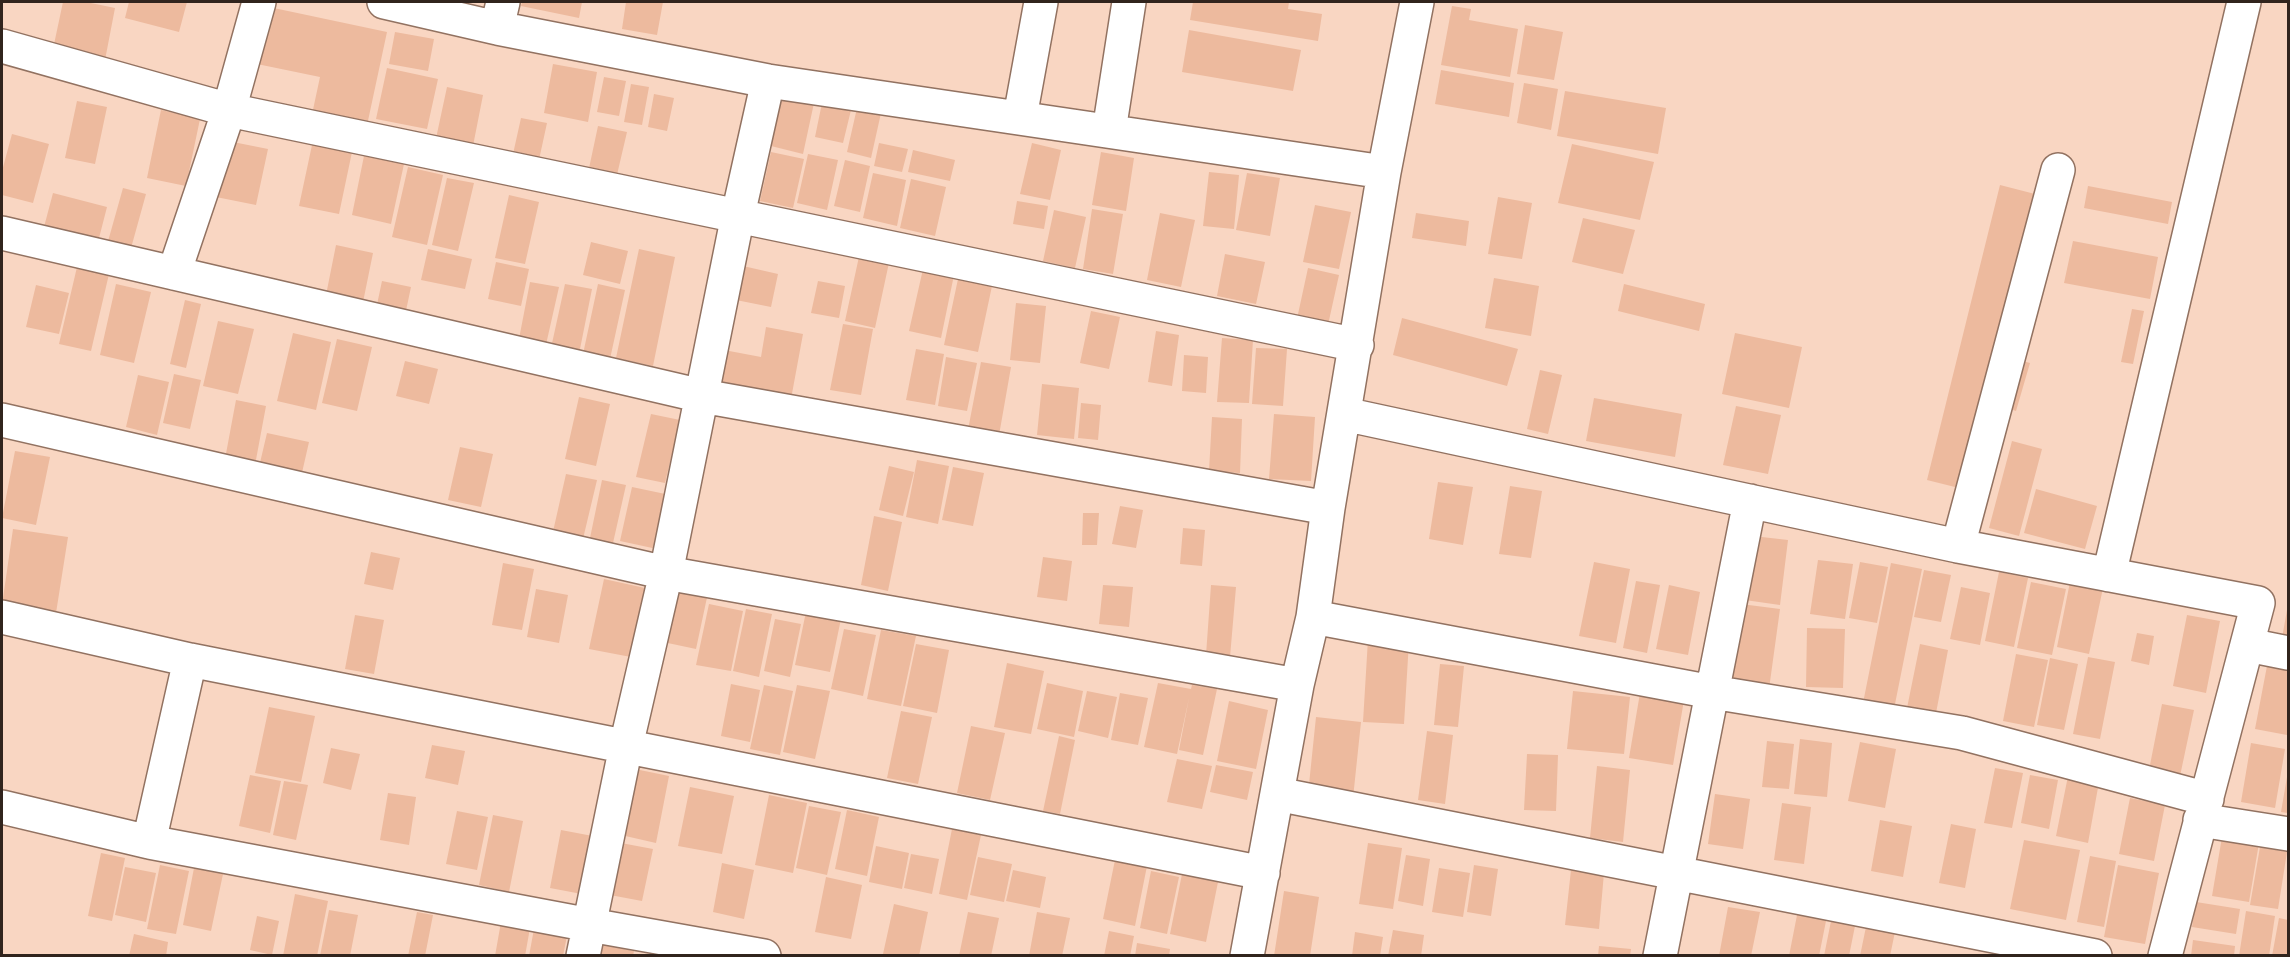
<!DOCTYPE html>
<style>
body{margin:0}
#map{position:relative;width:2290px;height:957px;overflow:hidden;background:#f9d6c2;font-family:Spectral,serif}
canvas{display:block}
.frame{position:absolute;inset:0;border:3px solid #31241d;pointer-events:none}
</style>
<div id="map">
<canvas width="2290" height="957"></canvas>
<div class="frame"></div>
</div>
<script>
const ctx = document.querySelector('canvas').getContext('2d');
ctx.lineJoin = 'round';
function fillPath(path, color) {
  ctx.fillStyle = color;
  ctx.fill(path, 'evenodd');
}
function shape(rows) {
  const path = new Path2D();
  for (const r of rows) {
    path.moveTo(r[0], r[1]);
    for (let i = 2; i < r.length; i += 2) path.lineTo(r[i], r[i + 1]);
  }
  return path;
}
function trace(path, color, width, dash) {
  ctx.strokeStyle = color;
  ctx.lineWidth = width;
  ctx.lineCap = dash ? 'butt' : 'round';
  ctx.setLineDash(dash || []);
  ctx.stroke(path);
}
fillPath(shape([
 [63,2,86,2,115,8,105,60,53,49],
 [129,2,187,2,179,32,125,18],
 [522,2,582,2,579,18,521,6],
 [626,2,663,2,657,35,622,29],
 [1193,2,1289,2,1288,9,1322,14,1318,41,1190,20],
 [1452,6,1471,9,1469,20,1518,29,1510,77,1441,65],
 [269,7,387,32,366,130,311,119,320,77,257,64],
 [1525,25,1563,32,1554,80,1517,74],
 [1189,30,1301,50,1293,91,1182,72],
 [395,32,434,39,428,71,389,64],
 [553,64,597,72,588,122,544,113],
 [387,68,438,79,427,129,376,119],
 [1441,70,1514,83,1509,117,1435,104],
 [604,77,626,81,619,116,597,112],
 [1524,83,1558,89,1551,130,1517,123],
 [631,84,649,87,642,125,624,122],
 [447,87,483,95,472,151,435,143],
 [1565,91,1666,108,1658,154,1557,136],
 [654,94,674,98,667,131,648,127],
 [782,96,814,103,803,154,771,146],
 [77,101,107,107,95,164,65,158],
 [822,103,851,110,843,143,815,137],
 [857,108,881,113,871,158,847,152],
 [161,110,200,119,186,186,147,178],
 [521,118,547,123,537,169,511,163],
 [598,126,627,132,616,179,588,173],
 [12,134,49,144,33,203,2,195,2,171],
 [228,141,268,149,256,205,216,197],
 [879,143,908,149,902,172,874,166],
 [1032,143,1061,150,1050,200,1020,194],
 [1572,144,1654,162,1640,220,1558,203],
 [312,145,352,152,339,214,299,206],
 [913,150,955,160,950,181,908,172],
 [771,152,804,159,793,208,760,201],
 [1101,152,1134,158,1126,211,1092,205],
 [808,154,838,160,827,210,797,203],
 [364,156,404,164,391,224,352,215],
 [845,160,870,166,860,212,834,206],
 [408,167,443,175,427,245,392,237],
 [1209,172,1239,175,1234,229,1203,226],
 [873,173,906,180,897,226,863,218],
 [1247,173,1280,178,1270,236,1236,230],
 [447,178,474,183,458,251,432,245],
 [911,179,946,187,935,236,900,228],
 [2000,185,2035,194,1963,489,1927,480],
 [2088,186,2172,202,2168,224,2084,208],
 [123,188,146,194,128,259,105,252],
 [53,193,107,207,98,242,44,227],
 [509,195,539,202,525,264,495,258],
 [1498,197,1532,203,1522,259,1488,254],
 [1017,201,1048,206,1044,229,1013,224],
 [1315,205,1351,212,1339,269,1303,262],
 [1092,209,1123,214,1113,274,1083,269],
 [1054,210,1086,217,1075,268,1043,261],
 [1160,213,1195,220,1181,287,1147,280],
 [1416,213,1469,221,1466,246,1412,238],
 [1583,218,1635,230,1623,274,1572,262],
 [2073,241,2158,257,2150,299,2064,283],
 [591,242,628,251,620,284,583,275],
 [336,245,373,253,362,307,325,300],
 [428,249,472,259,465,289,421,280],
 [639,249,675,257,653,366,616,358],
 [860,252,890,258,875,328,845,321],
 [1225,254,1265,262,1256,304,1217,296],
 [496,262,529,269,521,306,488,299],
 [743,266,778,274,771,307,736,300],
 [77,267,109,274,91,351,59,344],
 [1308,268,1339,275,1326,334,1295,328],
 [923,269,954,275,941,338,909,331],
 [1494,278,1539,286,1531,336,1485,328],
 [958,279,992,286,978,352,944,345],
 [382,281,411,287,404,320,375,314],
 [818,281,845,286,839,318,811,313],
 [530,282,559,287,545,349,518,344],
 [116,284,151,292,134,363,100,355],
 [565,284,592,289,579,354,551,348],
 [598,284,625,290,610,359,583,354],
 [1624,284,1705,304,1699,331,1618,311],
 [36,285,69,293,59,334,26,327],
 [185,300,201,304,186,368,170,364],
 [1016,303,1046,306,1040,363,1010,360],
 [2132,309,2144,311,2133,364,2121,362],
 [1091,311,1120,317,1109,369,1080,363],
 [1402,318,1518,349,1507,386,1393,355],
 [218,321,254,329,238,394,203,386],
 [843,324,873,329,861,395,830,390],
 [766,327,803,334,791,399,717,385,724,350,761,357],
 [1156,331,1179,335,1172,386,1148,382],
 [293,333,331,342,316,410,277,401],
 [1735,333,1802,347,1789,408,1722,394],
 [1222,338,1253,340,1249,403,1217,402],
 [337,339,372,347,357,411,322,403],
 [1256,348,1287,349,1283,406,1252,404],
 [916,349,944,354,935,405,906,400],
 [1184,355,1208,357,1206,393,1182,391],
 [946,357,977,363,967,411,938,406],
 [2015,359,2030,363,2016,411,2001,406],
 [405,361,438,369,429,404,396,396],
 [981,362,1011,367,998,441,967,435],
 [1540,370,1562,375,1548,434,1527,429],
 [174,374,201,380,190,429,163,423],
 [138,375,169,382,157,435,126,427],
 [1042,384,1079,388,1074,439,1037,435],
 [579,397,610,404,596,466,565,459],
 [1594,398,1682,414,1675,457,1586,441],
 [236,400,266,406,255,465,225,459],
 [1081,403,1101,405,1098,440,1078,438],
 [1736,406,1781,415,1768,474,1723,465],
 [651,414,680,420,665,483,636,477],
 [1274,414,1315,417,1311,481,1269,479],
 [1212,417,1242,419,1240,473,1209,471],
 [267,433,309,442,301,477,259,467],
 [2012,441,2042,449,2019,536,1989,528],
 [460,447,493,454,481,507,448,500],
 [15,451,50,457,36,525,2,518],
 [917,460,949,466,938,524,906,517],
 [889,466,914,472,903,516,879,510],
 [953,467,984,473,973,526,942,520],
 [566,474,597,480,582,543,552,536],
 [602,480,626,485,613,543,590,538],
 [1438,482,1473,487,1463,545,1429,539],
 [1510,486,1542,491,1531,558,1499,554],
 [632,487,670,495,657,549,620,541],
 [2036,489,2097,506,2085,549,2024,533],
 [1120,506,1143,510,1136,548,1112,544],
 [1083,513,1099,513,1097,545,1082,545],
 [874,516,902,522,888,591,861,585],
 [1183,528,1205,530,1202,566,1180,564],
 [13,529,68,537,56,613,2,605],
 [1753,536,1788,540,1780,605,1745,600],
 [371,552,400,558,393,590,364,584],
 [1043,557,1072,561,1067,601,1037,597],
 [1818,560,1853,564,1845,619,1810,614],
 [1594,562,1630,569,1616,643,1579,636],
 [1860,562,1888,567,1877,623,1849,618],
 [503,563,534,569,522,630,492,625],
 [1891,563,1922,569,1894,709,1863,703],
 [1924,570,1951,575,1941,622,1914,617],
 [1999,572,2028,578,2014,647,1985,641],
 [604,579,645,588,631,657,589,649],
 [676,581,709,588,696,649,663,642],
 [1636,581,1660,585,1647,653,1623,648],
 [2031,582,2066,589,2052,655,2017,648],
 [2070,582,2103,588,2089,654,2057,647],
 [1103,585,1133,587,1129,627,1099,624],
 [1211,585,1236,587,1230,657,1206,655],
 [1669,585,1700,592,1688,655,1656,649],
 [1961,587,1990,593,1980,645,1950,639],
 [536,589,568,595,559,643,527,637],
 [808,602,843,609,830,672,795,665],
 [709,604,743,611,731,671,696,665],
 [1741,604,1780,609,1769,689,1730,684],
 [746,609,772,614,759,677,733,671],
 [2287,610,2288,611,2288,640,2282,638],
 [355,615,384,620,374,674,345,669],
 [2187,615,2220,621,2206,693,2173,686],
 [775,619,801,624,790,677,764,671],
 [1807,628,1845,629,1843,688,1806,687],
 [844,629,876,635,863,696,831,689],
 [881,630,916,636,901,706,867,699],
 [2137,633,2154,636,2149,665,2131,661],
 [1368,639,1409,641,1404,724,1363,722],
 [916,644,949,650,937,713,903,706],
 [1920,644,1948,650,1936,713,1907,708],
 [2016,654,2048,660,2034,727,2003,721],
 [2088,657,2115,662,2100,739,2073,734],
 [2050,658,2078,664,2064,730,2037,725],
 [1007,663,1044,671,1031,734,994,727],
 [1440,664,1464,666,1458,727,1434,725],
 [2267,666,2288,670,2287,735,2255,729],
 [1047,683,1083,691,1074,737,1037,729],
 [1158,683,1191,689,1192,685,1217,689,1203,755,1179,750,1189,698,1177,754,1144,747],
 [731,684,760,690,750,742,721,736],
 [764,685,793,691,780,755,750,749],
 [797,685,830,691,815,759,783,752],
 [1087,691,1117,697,1108,738,1078,731],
 [1573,691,1630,697,1624,754,1567,749],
 [1120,693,1148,698,1138,745,1111,740],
 [1640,693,1684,700,1673,765,1629,758],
 [1229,701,1268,710,1256,769,1217,761],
 [2162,704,2194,710,2180,776,2149,770],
 [269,707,315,716,301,782,255,773],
 [901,711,932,717,918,784,887,778],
 [1316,717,1361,722,1353,798,1308,794],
 [971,726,1005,733,990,800,957,793],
 [1427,731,1453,735,1445,804,1418,800],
 [1059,736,1075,740,1060,814,1043,811],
 [1800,739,1832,743,1827,797,1794,794],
 [1767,741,1794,744,1789,789,1762,787],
 [1860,742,1896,749,1885,808,1848,801],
 [2251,743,2285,749,2275,808,2241,802],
 [432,745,465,751,458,785,425,778],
 [331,748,360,754,351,790,323,783],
 [1527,754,1558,755,1556,811,1524,810],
 [1177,759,1212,766,1202,809,1167,802],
 [1216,765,1253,772,1247,800,1210,792],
 [1597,766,1630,770,1623,842,1590,838],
 [1995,768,2023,773,2012,828,1984,823],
 [635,769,669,776,656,843,621,835],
 [250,775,281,781,270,833,239,826],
 [2030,775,2058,780,2049,829,2021,823],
 [2068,776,2099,782,2088,843,2056,836],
 [2287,777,2288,777,2288,813,2281,812],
 [284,781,308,785,296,840,273,835],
 [690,787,734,796,722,854,678,846],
 [388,793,416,797,409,845,380,840],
 [1715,794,1750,799,1743,849,1708,844],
 [769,795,807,803,793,873,755,865],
 [2130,798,2165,805,2154,861,2119,854],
 [1782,803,1811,807,1804,864,1774,860],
 [809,806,841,812,827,875,796,868],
 [847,810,879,817,867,876,835,869],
 [457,811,488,817,477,870,446,864],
 [493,815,523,821,509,892,479,885],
 [1880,820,1912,826,1903,877,1871,871],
 [1951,824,1976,829,1965,888,1939,883],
 [952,829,981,835,967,900,939,894],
 [561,830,598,837,587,895,550,888],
 [2222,837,2259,843,2249,902,2212,896],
 [2024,840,2080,850,2066,920,2010,909],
 [621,843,653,849,642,901,610,895],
 [1368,843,1402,848,1393,909,1359,904],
 [876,846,909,853,902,889,869,882],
 [2260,847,2287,852,2278,909,2250,905],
 [101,853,125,858,112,921,88,916],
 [911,854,939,859,932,894,904,888],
 [1116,855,1148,861,1135,926,1103,919],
 [1406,855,1430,859,1423,906,1398,901],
 [2090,856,2116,861,2104,927,2077,922],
 [978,857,1012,864,1004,902,970,895],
 [722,863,754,870,744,919,713,912],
 [1184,864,1220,872,1206,942,1170,934],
 [160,865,189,871,176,934,147,929],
 [1474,865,1498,869,1491,916,1467,912],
 [2118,865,2159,873,2145,944,2104,937],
 [125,867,156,873,146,922,115,915],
 [194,868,223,874,211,931,183,925],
 [1439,868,1470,873,1463,917,1432,912],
 [1013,870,1046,877,1040,908,1006,901],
 [1571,870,1604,873,1599,929,1565,925],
 [1151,871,1179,877,1167,934,1140,928],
 [826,877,862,885,851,939,815,932],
 [1284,891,1319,897,1310,956,1274,956],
 [295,894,328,901,317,956,283,956],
 [2196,902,2240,909,2236,934,2192,927],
 [894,904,928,912,919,956,883,954],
 [1728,907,1760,912,1751,956,1719,956],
 [329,910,358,915,350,956,320,956],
 [1798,910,1827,916,1819,956,1789,956],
 [2246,911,2275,916,2269,956,2239,956],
 [417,912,433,915,425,956,408,956],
 [968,912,999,918,991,956,959,956],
 [1037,912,1070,918,1062,956,1029,956],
 [257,916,279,921,272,955,250,950],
 [2279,918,2288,920,2288,956,2272,956],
 [1831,921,1855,926,1849,956,1824,956],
 [501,922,530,928,525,956,495,956],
 [1867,922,1896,927,1890,956,1860,956],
 [534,929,567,936,563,956,529,956],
 [1393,930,1424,935,1421,956,1388,956],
 [1109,931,1134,936,1130,956,1104,956],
 [1355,932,1383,937,1380,956,1352,956],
 [134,934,168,942,166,956,129,956],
 [2193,940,2235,946,2234,956,2191,956],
 [1137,943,1170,949,1169,956,1135,956],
 [603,945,634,951,633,956,601,956],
 [1599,946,1631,949,1630,956,1598,956]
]), '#edba9e');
const minor = shape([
 [384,2,497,28,768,81,1384,172],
 [497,28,503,2],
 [2,46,229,110,1357,345],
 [1020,117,1041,2],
 [1109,131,1129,2],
 [2,233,702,396,1328,508],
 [174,273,229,110,259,2],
 [1344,414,1958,546,2258,603,2165,956],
 [2,420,666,573,1297,685],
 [1958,546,2058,170],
 [2109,575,2244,2],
 [2,617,190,660,1263,873],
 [1313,617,1712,692,1962,733,2207,799],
 [2248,645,2288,653],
 [190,660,149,842,590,925,764,956],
 [1277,794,2095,956],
 [2,807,149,842],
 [2200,820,2288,834],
 [583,956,626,746,666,573,738,215,768,81],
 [1247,956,1297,685,1313,617,1328,508,1384,172,1417,2],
 [1660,956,1750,501]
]);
trace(minor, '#927261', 36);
trace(minor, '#fff', 33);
</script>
